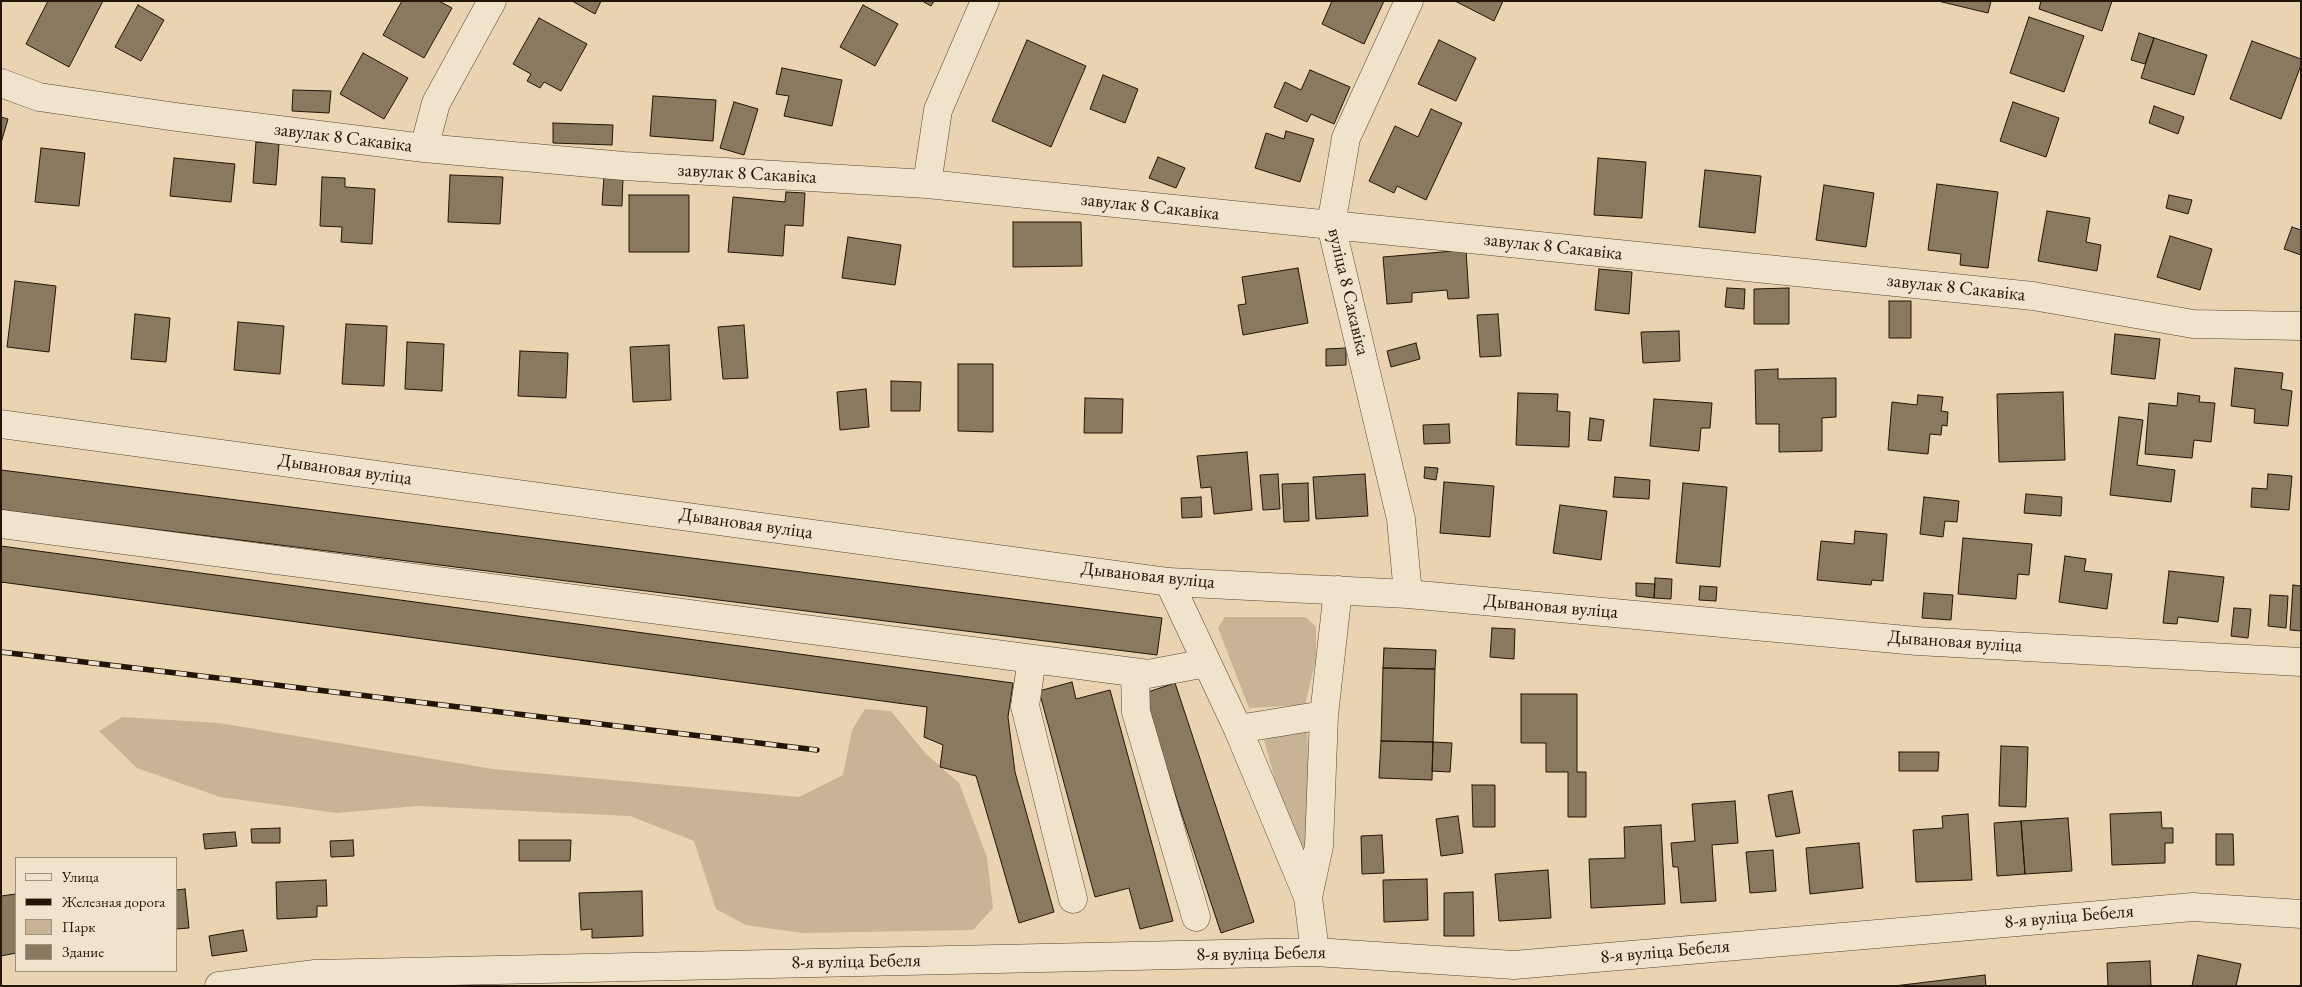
<!DOCTYPE html>
<meta charset="utf-8">
<style>
body{margin:0}
#map{position:relative;width:2302px;height:987px;overflow:hidden;background:#ead3b1;font-family:"EB Garamond",serif}
canvas{display:block}
.frame{position:absolute;inset:0;border:2px solid #221507;pointer-events:none}
.legend{position:absolute;left:15px;top:857px;width:162px;height:115px;box-sizing:border-box;background:#f1e2cc;border:1px solid #9e907d;margin:0;padding:6px 9px;list-style:none;font-size:15px;color:#221507}
.legend li{display:flex;align-items:center;gap:10px;height:25px}
.legend b{width:25px;border:1px solid #9e907d}
</style>
<div id="map">
<canvas width="2302" height="987"></canvas>
<div class="frame"></div>
<ul class="legend">
<li><b style="height:6px;background:#f1e2cc"></b>Улица</li>
<li><b style="height:6px;background:#221507"></b>Железная дорога</li>
<li><b style="height:14px;background:#c8b394"></b>Парк</li>
<li><b style="height:14px;background:#8a785f"></b>Здание</li>
</ul>
</div>
<script>
const ctx = document.querySelector('canvas').getContext('2d');
ctx.lineJoin = 'round';
function fillPath(path, color) {
  ctx.fillStyle = color;
  ctx.fill(path, 'evenodd');
}
function shape(rows) {
  const path = new Path2D();
  for (const r of rows) {
    path.moveTo(r[0], r[1]);
    for (let i = 2; i < r.length; i += 2) path.lineTo(r[i], r[i + 1]);
  }
  return path;
}
function trace(path, color, width, dash) {
  ctx.strokeStyle = color;
  ctx.lineWidth = width;
  ctx.lineCap = dash ? 'butt' : 'round';
  ctx.setLineDash(dash || []);
  ctx.stroke(path);
}
function write(font, color, halo, rows, align = 'center') {
  ctx.font = font + ' "EB Garamond",serif';
  ctx.lineWidth = 4;
  ctx.setLineDash([]);
  ctx.textBaseline = 'middle';
  ctx.strokeStyle = halo;
  ctx.fillStyle = color;
  for (const [text, x, y, turn = 0] of rows) {
    ctx.save();
    ctx.translate(x, y);
    ctx.rotate((+turn || 0) * Math.PI / 180);
    ctx.textAlign = isNaN(turn) ? turn : align;
    if (halo) ctx.strokeText(text, 0, 0);
    ctx.fillText(text, 0, 0);
    ctx.restore();
  }
}
fillPath(shape([
 [1225,617,1306,617,1316,627,1316,659,1305,705,1249,708,1218,628],
 [865,709,891,711,926,754,959,783,987,857,993,908,973,930,802,933,746,925,716,909,694,841,630,816,417,806,337,813,220,797,137,768,99,731,122,717,219,723,493,769,799,797,843,775,852,730],
 [1262,732,1307,732,1312,827,1304,857,1294,850]
]), '#c8b394');
const building = shape([
 [48,1,103,1,69,67,26,44,48,1],
 [402,1,439,1,452,8,424,58,383,35,402,1],
 [572,1,601,1,595,14,572,1],
 [922,1,934,1,931,6,922,1],
 [1332,1,1384,1,1364,44,1322,24,1332,1],
 [1455,1,1503,1,1494,21,1455,1],
 [1938,1,1991,1,1988,13,1938,1],
 [2041,1,2112,1,2102,31,2039,9,2041,1],
 [138,5,164,20,141,61,115,47,138,5],
 [863,5,898,24,875,66,840,47,863,5],
 [2029,17,2084,36,2064,92,2010,73,2029,17],
 [539,18,587,44,561,91,544,82,540,88,527,81,531,74,513,64,539,18],
 [2139,33,2154,38,2145,64,2131,60,2139,33],
 [2154,38,2207,55,2194,95,2141,78,2154,38],
 [1027,40,1086,66,1051,147,992,121,1027,40],
 [1439,40,1476,58,1456,101,1418,84,1439,40],
 [2252,41,2301,59,2301,65,2281,119,2230,99,2252,41],
 [363,53,408,78,384,119,340,94,363,53],
 [782,68,842,80,832,126,784,116,789,96,776,94,782,68],
 [1310,70,1350,87,1334,124,1311,114,1307,122,1274,107,1285,82,1301,90,1310,70],
 [1103,75,1138,89,1125,123,1090,109,1103,75],
 [293,90,331,91,329,113,292,111,293,90],
 [653,96,716,100,713,141,650,136,653,96],
 [734,102,758,109,744,155,720,148,734,102],
 [2013,102,2059,118,2046,157,2000,141,2013,102],
 [2154,106,2184,117,2178,134,2149,123,2154,106],
 [1431,109,1462,123,1426,200,1397,186,1394,193,1369,181,1395,126,1418,137,1431,109],
 [1,117,8,119,1,143,1,117],
 [553,123,613,125,612,145,553,143,553,123],
 [1286,131,1314,139,1300,182,1255,168,1266,133,1284,139,1286,131],
 [256,142,279,144,276,185,253,183,256,142],
 [41,148,85,153,79,206,35,202,41,148],
 [1158,157,1185,168,1176,188,1149,178,1158,157],
 [174,158,235,164,231,202,170,196,174,158],
 [1598,158,1646,162,1642,218,1594,215,1598,158],
 [1705,170,1761,176,1755,233,1699,227,1705,170],
 [450,175,503,177,500,224,448,222,450,175],
 [604,176,623,178,622,206,602,205,604,176],
 [322,177,345,178,345,187,375,189,372,244,341,242,342,227,320,226,322,177],
 [1937,184,1998,192,1988,268,1960,265,1961,254,1928,250,1937,184],
 [1824,185,1874,193,1866,247,1816,240,1824,185],
 [786,192,805,193,803,226,785,225,783,256,728,252,733,197,785,202,786,192],
 [629,195,689,195,689,252,629,252,629,195],
 [2169,195,2192,200,2188,214,2166,208,2169,195],
 [2047,211,2090,218,2086,242,2101,245,2097,271,2038,261,2047,211],
 [1013,222,1081,222,1082,266,1013,267,1013,222],
 [2292,227,2301,230,2301,255,2284,249,2292,227],
 [2170,236,2212,249,2200,290,2157,277,2170,236],
 [848,237,901,245,895,285,842,278,848,237],
 [1466,250,1469,298,1448,299,1447,290,1412,293,1412,302,1387,304,1383,257,1466,250],
 [1298,268,1308,323,1243,335,1238,305,1246,304,1242,277,1298,268],
 [1599,269,1632,272,1629,314,1595,310,1599,269],
 [15,281,56,286,49,352,7,347,15,281],
 [1727,288,1745,289,1744,309,1725,307,1727,288],
 [1789,288,1789,324,1754,324,1754,289,1789,288],
 [1889,301,1911,301,1911,338,1889,338,1889,301],
 [135,314,170,318,166,362,131,359,135,314],
 [1498,314,1501,356,1480,357,1477,315,1498,314],
 [238,322,284,326,280,374,234,370,238,322],
 [346,324,387,326,384,386,342,384,346,324],
 [744,325,748,378,723,379,718,327,744,325],
 [1679,331,1680,361,1643,363,1641,332,1679,331],
 [2115,334,2160,339,2155,379,2111,374,2115,334],
 [407,342,444,344,442,391,405,389,407,342],
 [1416,343,1420,359,1391,367,1387,351,1416,343],
 [669,345,671,400,633,402,630,347,669,345],
 [1346,348,1346,365,1326,366,1326,349,1346,348],
 [520,351,568,353,566,398,518,396,520,351],
 [958,364,993,364,993,432,958,431,958,364],
 [2235,368,2283,373,2281,389,2292,391,2288,426,2254,423,2255,409,2231,406,2235,368],
 [1778,369,1778,379,1836,378,1836,417,1822,418,1822,451,1779,452,1779,424,1756,424,1755,370,1778,369],
 [891,381,921,382,920,411,891,411,891,381],
 [866,389,869,427,840,430,837,392,866,389],
 [2063,392,2065,460,1999,462,1997,394,2063,392],
 [1518,393,1558,394,1557,411,1570,412,1569,447,1516,445,1518,393],
 [2178,393,2200,396,2199,402,2215,403,2211,442,2194,440,2192,458,2145,454,2149,403,2177,406,2178,393],
 [1918,395,1943,397,1941,411,1948,412,1947,426,1942,425,1941,435,1930,434,1928,454,1888,450,1892,402,1917,405,1918,395],
 [1085,398,1123,399,1122,433,1084,433,1085,398],
 [1654,399,1712,403,1710,428,1701,428,1699,451,1650,446,1654,399],
 [2119,417,2143,420,2137,465,2175,470,2171,502,2110,495,2119,417],
 [1590,418,1604,420,1601,441,1588,440,1590,418],
 [1449,424,1450,443,1424,444,1423,425,1449,424],
 [1247,452,1252,510,1214,514,1211,487,1201,488,1197,456,1247,452],
 [1425,467,1438,468,1436,480,1424,478,1425,467],
 [1,470,1162,618,1157,655,1,510,1,470],
 [1278,474,1280,509,1263,510,1260,475,1278,474],
 [1365,474,1368,516,1316,519,1313,477,1365,474],
 [2268,474,2292,476,2289,510,2251,507,2252,488,2267,489,2268,474],
 [1615,477,1650,480,1649,499,1613,497,1615,477],
 [1444,482,1494,486,1490,537,1440,533,1444,482],
 [1308,483,1309,521,1284,522,1282,484,1308,483],
 [1683,483,1727,487,1720,567,1676,563,1683,483],
 [2026,494,2062,497,2061,516,2024,513,2026,494],
 [1201,497,1202,517,1182,518,1181,498,1201,497],
 [1924,497,1959,501,1957,522,1945,521,1943,537,1920,534,1924,497],
 [1560,505,1607,511,1601,560,1553,553,1560,505],
 [1855,531,1887,534,1883,581,1872,580,1871,585,1817,580,1821,541,1854,544,1855,531],
 [1963,538,2032,544,2029,575,2018,574,2016,599,1958,594,1963,538],
 [1,546,1013,683,1008,717,1015,772,1054,912,1019,923,976,776,940,767,943,745,924,737,927,707,1,582,1,546],
 [2065,556,2086,559,2084,571,2112,574,2107,609,2059,602,2065,556],
 [2169,571,2224,577,2218,622,2178,617,2177,624,2163,623,2169,571],
 [1655,578,1672,579,1671,599,1654,598,1655,578],
 [1636,583,1655,584,1654,598,1636,596,1636,583],
 [2293,585,2301,586,2301,631,2290,630,2293,585],
 [1700,586,1717,587,1716,601,1699,600,1700,586],
 [1924,593,1953,595,1951,620,1922,618,1924,593],
 [2270,595,2288,596,2286,628,2268,626,2270,595],
 [2234,608,2251,609,2248,638,2231,636,2234,608],
 [1492,628,1515,629,1514,659,1490,657,1492,628],
 [1384,648,1436,650,1435,669,1383,668,1384,648],
 [1383,668,1435,669,1433,742,1381,741,1383,668],
 [1072,682,1076,699,1110,690,1173,921,1140,929,1129,888,1095,897,1039,691,1072,682],
 [1175,683,1254,922,1221,933,1142,694,1175,683],
 [1521,694,1577,694,1577,772,1586,772,1586,817,1568,817,1568,772,1546,772,1546,743,1521,743,1521,694],
 [1381,741,1433,742,1432,780,1379,778,1381,741],
 [1433,742,1452,743,1450,772,1432,771,1433,742],
 [2001,746,2028,747,2026,807,1999,806,2001,746],
 [1899,752,1939,752,1938,771,1899,771,1899,752],
 [1472,785,1495,785,1495,827,1473,827,1472,785],
 [1792,791,1800,833,1776,837,1768,795,1792,791],
 [1735,801,1738,843,1712,845,1716,901,1681,903,1678,867,1673,867,1671,843,1695,841,1692,804,1735,801],
 [2161,812,2162,828,2173,828,2173,843,2165,843,2165,863,2112,865,2110,814,2161,812],
 [1968,814,1972,880,1916,882,1913,830,1943,828,1942,816,1968,814],
 [1458,816,1463,853,1441,856,1436,819,1458,816],
 [2068,818,2072,871,2025,874,2021,821,2068,818],
 [2021,821,2025,874,1997,876,1994,823,2021,821],
 [1661,825,1665,904,1591,908,1589,859,1625,858,1624,827,1661,825],
 [280,828,280,843,252,843,251,829,280,828],
 [235,832,237,846,205,849,203,834,235,832],
 [2216,834,2233,834,2234,865,2216,865,2216,834],
 [1382,835,1384,873,1362,874,1361,836,1382,835],
 [353,840,354,856,331,857,330,841,353,840],
 [519,840,571,840,570,861,519,861,519,840],
 [1859,843,1863,888,1810,894,1806,848,1859,843],
 [1773,850,1776,891,1750,893,1746,852,1773,850],
 [1548,870,1551,918,1499,921,1495,874,1548,870],
 [1427,879,1428,920,1384,922,1383,880,1427,879],
 [326,880,327,906,317,906,317,917,277,919,276,882,326,880],
 [185,889,189,928,176,929,176,890,185,889],
 [642,891,643,936,592,938,592,929,581,930,579,893,642,891],
 [1473,892,1474,936,1444,936,1444,893,1473,892],
 [16,894,16,953,1,956,1,896,16,894],
 [243,930,247,951,212,956,209,936,243,930],
 [2198,955,2241,964,2236,986,2192,986,2198,955],
 [2150,961,2151,986,2108,986,2107,963,2150,961],
 [1985,975,1986,986,1894,986,1985,975]
]);
fillPath(building, '#8a785f');
trace(building, '#221507', 1);
const minor = shape([
 [1,83,39,97,176,117,424,148,624,166,927,184,2033,296,2193,324,2301,326],
 [424,148,436,103,492,1],
 [927,184,938,110,985,1],
 [1,424,1169,582,1408,594,1917,641,2301,662],
 [1,524,1148,674,1206,663],
 [1169,582,1238,729,1308,897,1315,952],
 [1408,594,1401,519,1331,225,1346,138,1409,1],
 [1032,659,1025,706,1073,899],
 [1135,673,1136,712,1196,917],
 [1238,729,1324,715],
 [1308,897,1319,846,1324,715,1338,590],
 [219,986,315,974,1315,952,1514,965,2193,907,2301,914]
]);
trace(minor, '#544432', 29);
trace(minor, '#f1e2cc', 28);
const rail = shape([
 [1,652,817,750]
]);
trace(rail, '#221507', 5.5);
trace(rail, '#f1e2cc', 4, [11]);
write('19px', '#221507', '#f1e2cc', [
 ["завулак 8 Сакавіка",343,138,7],
 ["завулак 8 Сакавіка",747,174,3],
 ["завулак 8 Сакавіка",1150,207,6],
 ["завулак 8 Сакавіка",1553,247,6],
 ["завулак 8 Сакавіка",1956,288,6],
 ["вуліца 8 Сакавіка",1348,292,77],
 ["Дывановая вуліца",345,470,8],
 ["Дывановая вуліца",746,524,8],
 ["Дывановая вуліца",1148,576,6],
 ["Дывановая вуліца",1551,607,5],
 ["Дывановая вуліца",1955,642,4],
 ["8-я вуліца Бебеля",2069,917,-5],
 ["8-я вуліца Бебеля",1665,952,-5],
 ["8-я вуліца Бебеля",1261,954,-1],
 ["8-я вуліца Бебеля",856,962,-1]
]);
</script>
